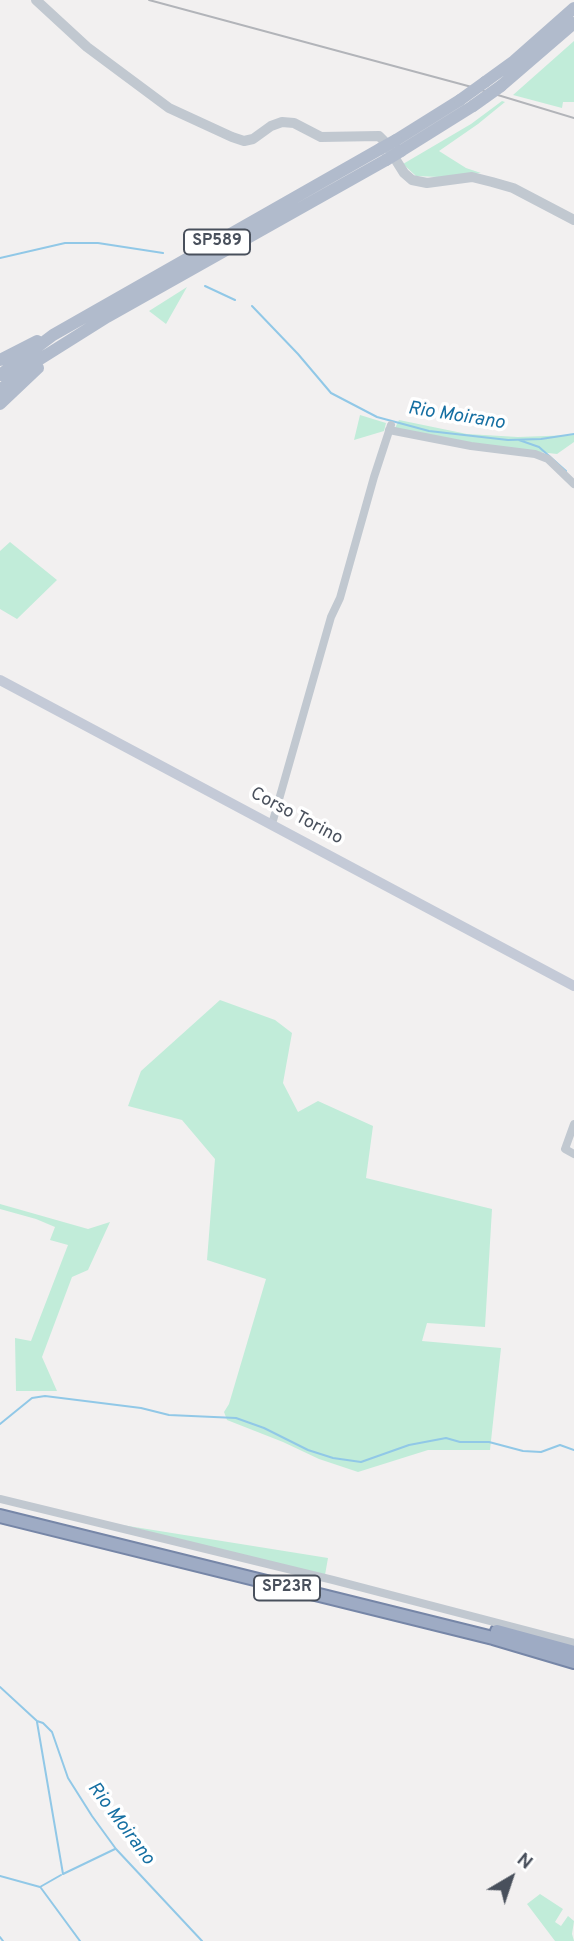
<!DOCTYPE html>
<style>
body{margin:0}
#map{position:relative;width:574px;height:1941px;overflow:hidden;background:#f2f0f0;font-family:Overpass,sans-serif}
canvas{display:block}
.north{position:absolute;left:476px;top:1843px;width:70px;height:70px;-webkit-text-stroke:5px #fff;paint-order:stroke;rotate:39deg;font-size:19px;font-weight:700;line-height:28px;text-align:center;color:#49505c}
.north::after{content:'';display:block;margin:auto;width:24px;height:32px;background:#49505c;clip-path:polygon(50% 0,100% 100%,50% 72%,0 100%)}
</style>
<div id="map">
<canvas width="574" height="1941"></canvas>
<div class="north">N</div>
</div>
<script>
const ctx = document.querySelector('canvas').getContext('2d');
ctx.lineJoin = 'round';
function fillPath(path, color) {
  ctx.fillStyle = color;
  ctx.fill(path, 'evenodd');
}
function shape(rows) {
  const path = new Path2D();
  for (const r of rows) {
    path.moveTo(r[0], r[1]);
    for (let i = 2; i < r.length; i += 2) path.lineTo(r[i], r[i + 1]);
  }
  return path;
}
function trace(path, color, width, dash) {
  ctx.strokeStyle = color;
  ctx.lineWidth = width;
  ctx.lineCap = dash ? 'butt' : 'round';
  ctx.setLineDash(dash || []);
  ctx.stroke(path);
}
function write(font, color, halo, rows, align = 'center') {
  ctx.font = font + ' Overpass,sans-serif';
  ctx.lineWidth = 7;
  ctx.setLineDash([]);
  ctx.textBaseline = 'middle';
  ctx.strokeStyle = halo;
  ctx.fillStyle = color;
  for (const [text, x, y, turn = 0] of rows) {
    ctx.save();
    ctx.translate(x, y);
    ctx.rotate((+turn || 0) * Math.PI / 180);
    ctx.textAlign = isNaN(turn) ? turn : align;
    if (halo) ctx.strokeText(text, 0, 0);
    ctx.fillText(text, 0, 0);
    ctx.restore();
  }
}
fillPath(shape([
 [574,41,574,102,563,102,562,108,513,95],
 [502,101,505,102,478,124,439,151,466,168,481,173,439,177,416,176,403,164,471,124],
 [187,287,166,324,149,311],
 [360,415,386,423,384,431,354,440],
 [399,420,467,434,518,437,574,435,574,442,557,454,485,446,395,428],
 [10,542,57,580,17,619,0,609,0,551],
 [220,1000,275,1020,292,1033,283,1083,298,1112,318,1101,373,1126,366,1178,492,1209,485,1327,427,1323,422,1341,501,1348,490,1450,428,1450,358,1472,319,1459,283,1442,227,1420,224,1412,229,1404,266,1279,207,1260,215,1159,182,1120,128,1106,141,1071],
 [0,1204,88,1229,110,1222,88,1270,72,1277,42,1357,57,1391,16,1391,15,1338,31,1341,68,1245,50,1240,55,1227,36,1219,0,1209],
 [122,1525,328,1558,325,1575],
 [540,1894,563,1909,555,1922,561,1926,568,1916,574,1921,572,1934,574,1941,555,1941,527,1904]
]), '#c1ecd9');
trace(shape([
 [0,258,65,243,98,243,163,253],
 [205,286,235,300],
 [252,306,298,354,331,393,377,417,429,431,508,440,541,439,574,434],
 [519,440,539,447,566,471],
 [0,1424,32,1398,45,1396,141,1408,169,1415,236,1418,264,1428,308,1450,333,1458,361,1462,409,1445,446,1438,460,1442,489,1442,523,1451,541,1452,560,1445,574,1450],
 [0,1687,37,1721,43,1723,52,1732,68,1778,92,1816,116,1849,202,1941],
 [37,1722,63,1874,115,1849],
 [0,1876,40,1887,61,1875],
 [41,1888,80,1941],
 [0,1937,3,1941]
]), '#91c8e7', 2);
const trunk = shape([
 [0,1516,493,1638,574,1662],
 [497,1631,574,1652]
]);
trace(trunk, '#7686a7', 16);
trace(shape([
 [389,430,471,446,535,454,548,459,574,484],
 [272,824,331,617,340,598,374,477,391,425],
 [574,1124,565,1149,574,1154],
 [0,1499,333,1580,574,1643]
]), '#c1c8d0', 8);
trace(shape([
 [36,0,87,47,169,108,232,137,244,141,253,139,271,126,282,122,294,123,321,137,379,136,384,141,404,173,412,180,427,183,472,177,492,182,513,188,574,220]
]), '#c1c8d0', 10);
trace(shape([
 [0,680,574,986]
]), '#c4cad7', 10);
trace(shape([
 [485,82,514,61,574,8],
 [501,86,574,23],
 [396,140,460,100],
 [401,151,473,106],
 [0,360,37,341],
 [0,375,53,335,380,149],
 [0,390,29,366,107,317,386,160],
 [0,404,38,368]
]), '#b1bbcc', 12);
trace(trunk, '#9eabc4', 12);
trace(shape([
 [149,0,468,86,574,118]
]), '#b2b4b9', 2);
trace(shape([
 [460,100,485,82],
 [473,106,501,86],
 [380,149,396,140],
 [386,160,401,151]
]), '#b1bbcc', 12);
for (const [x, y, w] of [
 [217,242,66],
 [287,1588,66]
]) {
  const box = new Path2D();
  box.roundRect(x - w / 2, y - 12.5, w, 25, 5);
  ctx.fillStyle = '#fff';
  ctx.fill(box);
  trace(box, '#49505c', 2);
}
write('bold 16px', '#49505c', null, [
 ["SP589",217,242],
 ["SP23R",287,1588]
]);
write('18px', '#49505c', '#fff', [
 ["Corso Torino",296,817,28]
]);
write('italic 19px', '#156fa2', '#fff', [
 ["Rio Moirano",456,417,9],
 ["Rio Moirano",120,1824,53]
]);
</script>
